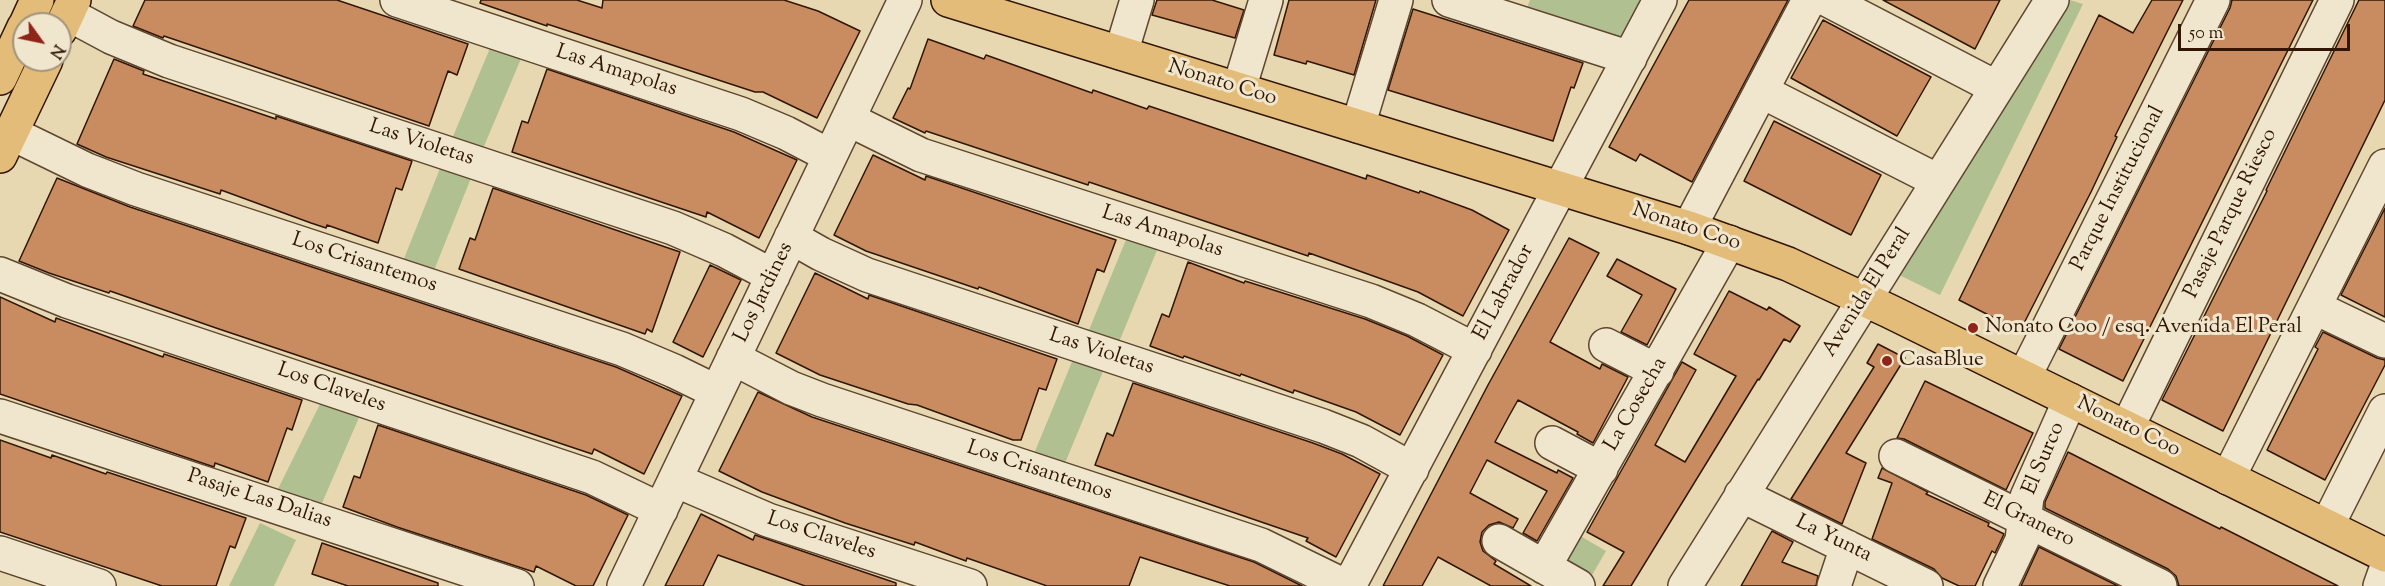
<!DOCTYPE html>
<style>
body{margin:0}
#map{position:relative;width:2385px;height:586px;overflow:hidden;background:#e7d8b2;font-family:"Sorts Mill Goudy",serif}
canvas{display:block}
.north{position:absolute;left:12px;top:12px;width:60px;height:60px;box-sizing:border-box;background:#efe6cd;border:2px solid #a3937c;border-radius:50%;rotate:123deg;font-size:16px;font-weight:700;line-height:24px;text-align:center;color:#301603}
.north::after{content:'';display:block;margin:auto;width:21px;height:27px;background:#8f2418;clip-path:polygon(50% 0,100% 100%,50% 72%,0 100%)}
.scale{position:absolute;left:2178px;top:24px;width:172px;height:27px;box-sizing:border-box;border:3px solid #301603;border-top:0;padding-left:8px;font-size:18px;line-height:21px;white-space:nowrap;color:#301603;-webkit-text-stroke:4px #efe6cd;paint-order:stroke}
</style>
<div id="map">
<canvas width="2385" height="586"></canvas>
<div class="north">N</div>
<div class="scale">50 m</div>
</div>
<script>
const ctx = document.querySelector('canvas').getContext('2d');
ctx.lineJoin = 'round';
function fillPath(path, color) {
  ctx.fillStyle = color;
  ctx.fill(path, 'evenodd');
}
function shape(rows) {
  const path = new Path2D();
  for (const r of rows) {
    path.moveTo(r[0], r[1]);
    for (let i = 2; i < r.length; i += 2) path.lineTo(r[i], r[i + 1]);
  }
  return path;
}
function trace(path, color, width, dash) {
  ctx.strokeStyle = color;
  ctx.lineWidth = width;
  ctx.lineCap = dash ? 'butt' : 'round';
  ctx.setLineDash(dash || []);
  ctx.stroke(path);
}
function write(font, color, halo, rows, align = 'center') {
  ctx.font = font + ' "Sorts Mill Goudy",serif';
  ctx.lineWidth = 6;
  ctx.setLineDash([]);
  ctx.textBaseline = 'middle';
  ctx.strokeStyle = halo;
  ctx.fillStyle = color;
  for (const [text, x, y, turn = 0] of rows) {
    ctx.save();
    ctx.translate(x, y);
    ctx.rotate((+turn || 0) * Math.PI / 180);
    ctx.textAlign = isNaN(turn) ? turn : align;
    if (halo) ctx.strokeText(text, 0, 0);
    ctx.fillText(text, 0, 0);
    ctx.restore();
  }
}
fillPath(shape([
 [1530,0,1641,0,1617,43,1526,11],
 [2070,0,2083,4,1940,295,1893,272],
 [493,41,523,54,479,158,449,146],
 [443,161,473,173,431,278,401,266],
 [1130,230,1160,243,1119,342,1089,330],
 [1074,357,1104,369,1063,468,1033,456],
 [325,394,364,406,319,510,276,493],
 [260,523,296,540,274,586,229,586],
 [1570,530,1606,551,1588,582,1552,561]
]), '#b1c090');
const building = shape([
 [145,0,337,0,468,44,457,75,448,71,429,126,164,36,163,38,133,26,145,0],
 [481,0,577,0,602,8,603,0,784,0,818,11,860,31,817,118,763,92,755,92,547,24,547,26,480,3,481,0],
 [1157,0,1212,0,1244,10,1235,38,1152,15,1157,0],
 [1289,0,1376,0,1354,75,1307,61,1306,64,1274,55,1289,0],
 [1689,0,1788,0,1692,182,1640,154,1636,161,1609,147,1689,0],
 [1883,0,2000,0,1975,49,1883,0],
 [2152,0,2183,0,2115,136,2117,137,2091,192,2020,331,1959,300,2099,15,2133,33,2152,0],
 [2232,0,2313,0,2123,381,2059,349,2230,8,2232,0],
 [2359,0,2385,0,2385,100,2223,431,2162,400,2267,191,2266,190,2359,0],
 [1413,9,1583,63,1574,88,1571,87,1553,141,1388,90,1413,9],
 [1823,20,1931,77,1897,136,1791,78,1823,20],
 [928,39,984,59,986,55,1092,93,1093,90,1147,109,1149,106,1366,179,1367,175,1419,193,1420,191,1472,210,1509,230,1463,316,1418,292,1309,253,1308,256,1089,182,1088,185,926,131,925,133,893,118,908,88,910,89,928,39],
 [114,59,144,71,143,74,276,119,276,116,412,161,402,190,396,188,378,243,327,225,326,228,311,223,221,190,220,194,106,157,77,144,114,59],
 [547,69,734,132,797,160,759,238,707,212,706,217,512,152,522,121,528,123,547,69],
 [1774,121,1881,175,1851,235,1744,181,1774,121],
 [873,155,925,180,926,176,1116,240,1104,272,1097,269,1078,324,979,287,978,289,866,251,834,235,873,155],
 [57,178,130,207,616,367,682,396,644,474,594,449,592,454,216,328,110,291,109,293,49,273,19,261,57,178],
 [493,188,680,252,652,332,647,329,645,334,459,269,470,238,475,240,493,188],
 [2385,208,2385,317,2341,295,2385,208],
 [1569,238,1599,253,1550,342,1600,369,1602,364,1628,377,1593,443,1577,434,1578,432,1518,400,1509,416,1495,442,1557,473,1558,470,1573,478,1537,541,1523,533,1547,491,1487,460,1470,493,1518,519,1513,528,1499,522,1489,525,1482,532,1480,542,1483,551,1496,561,1494,564,1531,586,1491,586,1438,557,1422,586,1383,586,1488,385,1569,238],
 [1617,259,1676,289,1647,345,1621,332,1642,295,1607,276,1617,259],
 [1188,262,1244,283,1245,281,1365,319,1407,336,1443,355,1400,435,1356,412,1294,390,1293,393,1241,374,1240,376,1184,356,1183,358,1150,346,1162,314,1169,317,1188,262],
 [710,265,741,280,703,357,673,342,710,265],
 [815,273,868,299,869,295,1057,359,1046,390,1039,388,1021,440,1013,440,917,405,908,404,820,375,776,353,815,273],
 [1729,291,1767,310,1769,307,1800,326,1790,342,1784,339,1759,380,1758,379,1631,586,1603,586,1624,552,1587,532,1682,362,1696,370,1655,445,1685,462,1736,376,1694,354,1729,291],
 [0,297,55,322,56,318,163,357,164,354,302,400,292,430,287,428,268,482,215,463,214,467,0,394,0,297],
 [2323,332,2377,358,2385,360,2385,365,2325,480,2267,450,2318,349,2315,347,2323,332],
 [1878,344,1905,358,1846,453,1866,463,1842,524,1791,499,1874,367,1867,363,1878,344],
 [1925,381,2033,433,2006,490,1904,439,1897,438,1925,381],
 [1133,383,1313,443,1342,454,1380,474,1336,557,1306,541,1308,538,1095,465,1107,433,1113,436,1133,383],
 [758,392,812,417,1254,562,1302,586,1230,586,1140,557,1129,586,1047,586,967,558,966,561,915,542,914,545,845,523,762,492,719,471,758,392],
 [378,425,586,495,628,515,593,586,576,586,536,566,534,572,397,527,343,507,354,476,360,478,378,425],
 [0,440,51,458,52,455,106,474,107,472,246,518,235,548,230,546,216,586,162,586,0,532,0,440],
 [2068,452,2172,505,2220,529,2221,527,2338,586,2179,586,2176,576,2168,569,2045,508,2045,502,2068,452],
 [1882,468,1928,492,1926,494,1989,523,1988,526,2004,534,1995,553,1992,551,1975,586,1959,586,1942,578,1934,569,1872,539,1892,483,1878,478,1882,468],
 [701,514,753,540,755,535,896,583,896,586,805,586,718,555,703,586,665,586,701,514],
 [1772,531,1793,542,1782,562,1818,576,1816,586,1741,586,1772,531],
 [322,543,438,583,438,586,348,586,312,574,322,543],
 [2039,547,2118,586,2021,586,2039,547]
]);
fillPath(building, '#c98c60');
trace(building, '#301603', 1.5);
const minor = shape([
 [397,0,741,114,786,133,830,156],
 [1449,0,1630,58],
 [1828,0,1997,88],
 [68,14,111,37,169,61,673,228,724,250,773,276],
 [1121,53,1137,0],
 [1239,89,1266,0],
 [1761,91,1938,181],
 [848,119,921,155,1371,301,1417,320,1475,350],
 [1358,126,1396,0],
 [11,133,87,170,136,189,622,349,674,371,717,392],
 [1689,228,1809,0],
 [791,237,821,254,867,275,1323,426,1361,441,1412,469],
 [0,274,67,301,592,477,661,510],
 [2314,307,2385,341],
 [1606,345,1657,371],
 [733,358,791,388,822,400,1261,545,1345,586],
 [2024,377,2213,0],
 [0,416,517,586],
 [2127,428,2337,0],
 [1552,443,1601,469],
 [1896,456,2160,586],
 [2228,478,2385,166],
 [675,480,768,520,970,586],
 [1741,495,1926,586],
 [2327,526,2385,411],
 [1499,541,1578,586],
 [0,553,99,586],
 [1544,567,1729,242],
 [624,586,905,0],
 [1349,586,1660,0],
 [1685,586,2052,0],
 [1834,586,1847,547],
 [2000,586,2022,540,2027,497,2070,400],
 [2380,586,2385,572]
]);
const major = shape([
 [948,0,1689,228,1788,264,1889,311,2385,555],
 [26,24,37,0],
 [60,30,74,0],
 [0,78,24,27],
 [0,156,46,60]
]);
trace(minor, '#5e462f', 36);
trace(major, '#301603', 36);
trace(minor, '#efe6cd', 33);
trace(major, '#e4bc79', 33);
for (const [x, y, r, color] of [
 [1973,328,6,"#8f2418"],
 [1887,361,6,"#8f2418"]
]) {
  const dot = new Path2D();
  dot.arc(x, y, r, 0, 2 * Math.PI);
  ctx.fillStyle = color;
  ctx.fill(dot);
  trace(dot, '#efe6cd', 2);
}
write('21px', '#301603', '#efe6cd', [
 ["Las Amapolas",616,72,18],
 ["Nonato Coo",1222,84,17],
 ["Las Violetas",421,144,18],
 ["Parque Institucional",2119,189,-63],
 ["Pasaje Parque Riesco",2232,214,-64],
 ["Nonato Coo",1686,228,18],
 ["Las Amapolas",1162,233,18],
 ["Los Crisantemos",364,264,18],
 ["Los Jardines",765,293,-64],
 ["El Labrador",1505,293,-62],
 ["Avenida El Peral",1868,293,-58],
 ["Las Violetas",1101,353,18],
 ["Los Claveles",331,389,19],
 ["La Cosecha",1637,405,-60],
 ["Nonato Coo",2128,428,26],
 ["El Surco",2045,459,-67],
 ["Los Crisantemos",1039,472,18],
 ["Pasaje Las Dalias",259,500,18],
 ["El Granero",2028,521,26],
 ["Los Claveles",821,537,18],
 ["La Yunta",1833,540,26]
]);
write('21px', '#301603', '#efe6cd', [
 ["Nonato Coo / esq. Avenida El Peral",1985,328],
 ["CasaBlue",1899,361]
], 'left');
</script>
